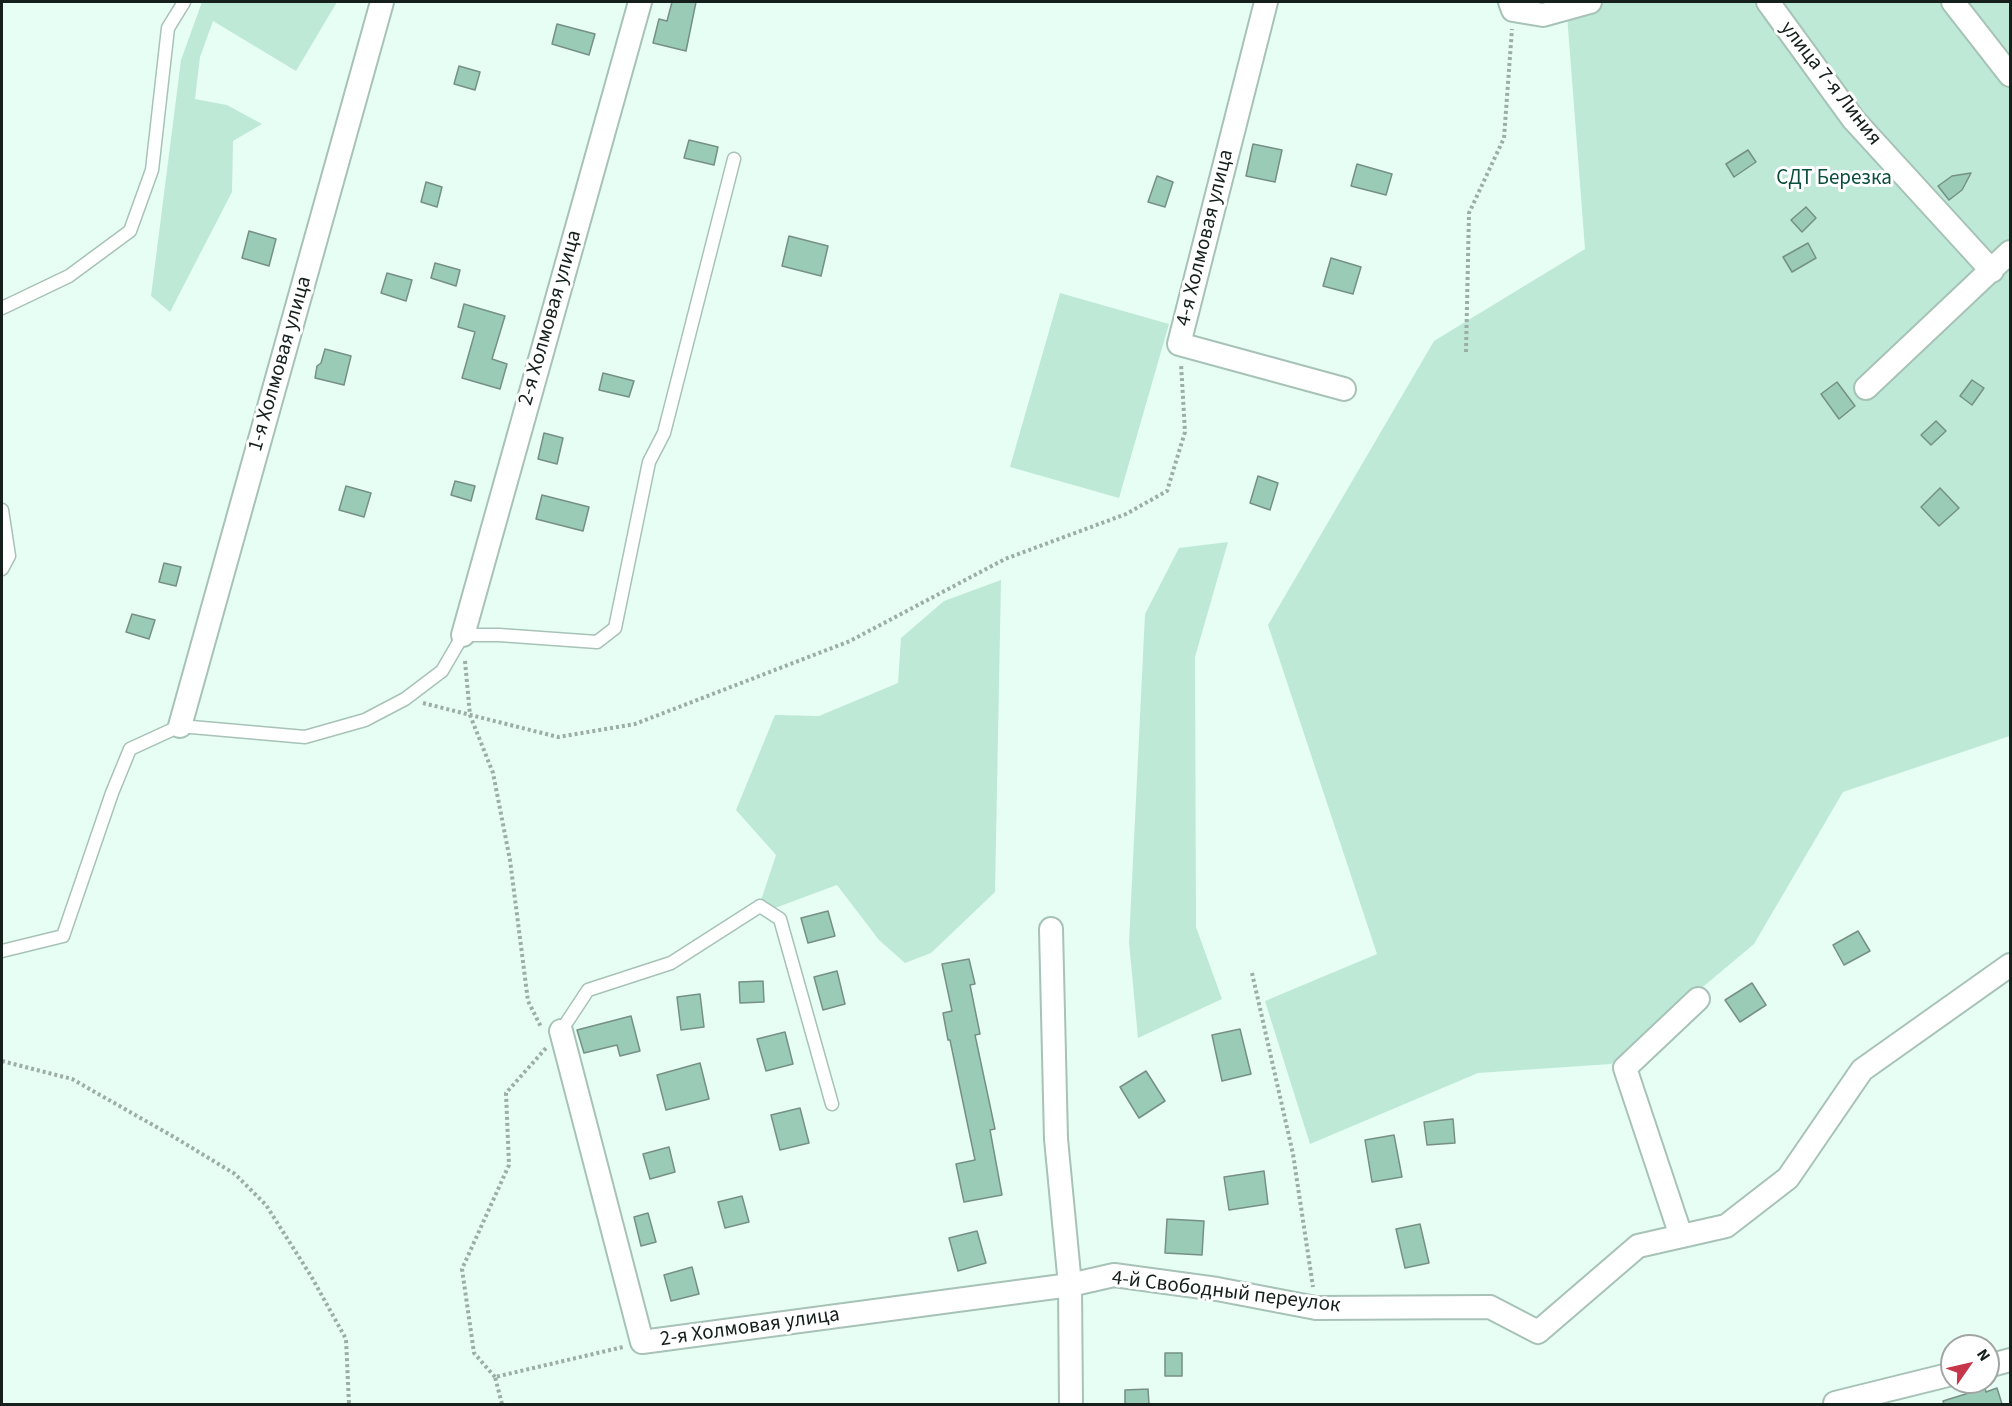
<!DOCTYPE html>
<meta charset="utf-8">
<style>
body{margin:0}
#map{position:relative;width:2012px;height:1406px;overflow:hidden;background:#e7fef4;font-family:"Source Sans 3",sans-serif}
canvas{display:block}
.frame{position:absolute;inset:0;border:3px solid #151f1b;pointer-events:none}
.north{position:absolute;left:1940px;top:1334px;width:60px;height:60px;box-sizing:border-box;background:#fff;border:2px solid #a1a5a4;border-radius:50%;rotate:56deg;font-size:16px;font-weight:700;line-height:24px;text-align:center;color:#151f1b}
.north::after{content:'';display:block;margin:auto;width:21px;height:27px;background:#c63549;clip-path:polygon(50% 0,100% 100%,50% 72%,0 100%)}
</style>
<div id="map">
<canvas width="2012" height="1406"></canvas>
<div class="frame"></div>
<div class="north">N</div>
</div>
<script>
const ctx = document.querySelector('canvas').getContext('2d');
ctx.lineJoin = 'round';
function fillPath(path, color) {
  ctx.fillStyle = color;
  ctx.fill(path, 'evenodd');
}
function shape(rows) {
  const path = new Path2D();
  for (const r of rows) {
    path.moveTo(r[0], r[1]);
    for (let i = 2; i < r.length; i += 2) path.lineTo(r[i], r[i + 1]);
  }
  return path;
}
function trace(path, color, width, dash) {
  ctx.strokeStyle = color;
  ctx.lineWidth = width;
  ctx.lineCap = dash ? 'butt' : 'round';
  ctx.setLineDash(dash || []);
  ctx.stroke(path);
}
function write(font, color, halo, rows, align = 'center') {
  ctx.font = font + ' "Source Sans 3",sans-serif';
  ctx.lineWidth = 6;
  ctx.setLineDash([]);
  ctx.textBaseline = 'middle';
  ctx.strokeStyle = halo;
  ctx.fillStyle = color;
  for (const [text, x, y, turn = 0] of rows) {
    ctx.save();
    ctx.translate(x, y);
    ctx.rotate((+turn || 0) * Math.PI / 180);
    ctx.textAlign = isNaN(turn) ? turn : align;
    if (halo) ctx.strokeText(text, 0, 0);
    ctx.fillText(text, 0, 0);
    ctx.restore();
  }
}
fillPath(shape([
 [202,2,337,2,296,71,213,21,200,57,195,99,227,105,262,124,233,141,232,192,170,312,151,296,181,60],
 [1566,2,2010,2,2010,736,1843,792,1754,944,1611,1064,1478,1073,1310,1144,1265,1001,1377,954,1268,625,1434,341,1585,249],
 [1060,293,1169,324,1119,498,1010,467],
 [1228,542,1195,657,1196,927,1222,999,1138,1038,1129,942,1145,614,1179,548],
 [1001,580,995,892,931,953,905,963,879,940,837,885,756,915,776,855,736,810,775,715,819,716,898,683,901,638,944,601]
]), '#bee9d7');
const building = shape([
 [672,2,696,2,686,51,653,43,659,19,667,21,672,2],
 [557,24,595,34,589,55,552,44,557,24],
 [459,66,480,72,475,90,454,84,459,66],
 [689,140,718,147,714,165,684,158,689,140],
 [1253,144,1282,150,1275,182,1246,176,1253,144],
 [1748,150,1756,162,1734,177,1726,164,1748,150],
 [1357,164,1392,174,1386,195,1351,186,1357,164],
 [1971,173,1962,190,1949,200,1938,186,1952,176,1971,173],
 [1157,176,1173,182,1165,207,1148,202,1157,176],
 [426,182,442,187,437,207,421,202,426,182],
 [1806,207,1816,218,1802,232,1791,220,1806,207],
 [249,231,276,239,269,266,242,258,249,231],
 [789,236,828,246,821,276,782,266,789,236],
 [1808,243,1816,258,1792,272,1783,257,1808,243],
 [1331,258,1361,267,1353,294,1323,286,1331,258],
 [435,263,460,270,456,286,431,278,435,263],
 [387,273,412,280,406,301,381,293,387,273],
 [464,304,505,316,492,359,507,364,500,389,462,378,475,332,458,327,464,304],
 [325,349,351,356,344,385,315,378,317,366,321,363,325,349],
 [603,373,634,381,629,397,599,390,603,373],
 [1972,380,1984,388,1972,405,1960,396,1972,380],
 [1837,382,1855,406,1839,419,1821,394,1837,382],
 [1936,421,1946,431,1931,445,1921,435,1936,421],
 [544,433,563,438,557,464,538,459,544,433],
 [1258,476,1278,483,1270,510,1250,503,1258,476],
 [455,481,475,486,471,501,451,495,455,481],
 [346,486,371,493,364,517,339,510,346,486],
 [1940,488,1959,508,1939,526,1921,507,1940,488],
 [542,495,589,507,583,531,536,519,542,495],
 [164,563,181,567,176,586,159,582,164,563],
 [132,614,155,620,149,639,126,632,132,614],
 [828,911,835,936,808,943,801,918,828,911],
 [1858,931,1870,951,1844,965,1833,945,1858,931],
 [969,959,975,984,970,985,980,1034,975,1035,995,1129,990,1130,1002,1195,964,1202,956,1164,975,1160,950,1040,948,1040,943,1013,952,1011,942,964,969,959],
 [837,971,845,1004,823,1010,814,977,837,971],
 [763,981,764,1002,740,1003,739,982,763,981],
 [1752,983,1766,1005,1740,1022,1725,1000,1752,983],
 [700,994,704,1027,681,1030,677,997,700,994],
 [631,1016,640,1051,620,1056,617,1045,584,1053,577,1030,631,1016],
 [1240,1029,1251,1074,1222,1081,1212,1035,1240,1029],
 [785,1032,793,1064,766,1071,757,1039,785,1032],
 [700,1063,709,1099,666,1110,657,1075,700,1063],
 [1146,1071,1165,1101,1139,1118,1120,1087,1146,1071],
 [800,1108,809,1143,780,1150,771,1115,800,1108],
 [1453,1119,1455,1143,1427,1145,1424,1122,1453,1119],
 [1394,1135,1402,1177,1372,1182,1365,1140,1394,1135],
 [669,1147,675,1172,650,1179,643,1154,669,1147],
 [1264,1171,1268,1204,1229,1210,1224,1177,1264,1171],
 [742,1196,749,1222,725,1228,718,1202,742,1196],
 [648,1213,656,1242,641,1246,634,1217,648,1213],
 [1167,1219,1204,1221,1202,1255,1165,1253,1167,1219],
 [1420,1224,1429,1263,1405,1268,1396,1229,1420,1224],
 [977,1231,986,1263,958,1271,949,1238,977,1231],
 [692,1267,699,1294,671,1301,664,1275,692,1267],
 [1165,1353,1182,1353,1182,1376,1165,1376,1165,1353],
 [1985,1388,1986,1392,1997,1388,2002,1404,1944,1404,1943,1401,1985,1388],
 [1148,1389,1149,1404,1125,1404,1125,1390,1148,1389]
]);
fillPath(building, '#99cbb7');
trace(building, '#769085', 1.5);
const lane = shape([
 [2,308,69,276,130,231,152,170,168,28,184,2],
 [2,510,9,556,2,569],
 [2,951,63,936,112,793,130,749,180,726,305,737,365,720,405,699,442,671,463,635,499,635,597,642,615,628,649,462,664,433,734,159],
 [561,1031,588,990,671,963,760,906,780,919,832,1104]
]);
const street = shape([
 [1266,2,1179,344,1344,389],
 [1510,2,1513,10,1543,15,1590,2],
 [1768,2,1853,119,1992,271],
 [1953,2,2010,75],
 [1866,388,2010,252],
 [463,635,640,2],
 [180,726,382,2],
 [1051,929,1056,1139,1070,1285,1071,1404],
 [561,1031,642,1342,1070,1285,1114,1275,1217,1289,1316,1308,1490,1307,1538,1332,1638,1246,1726,1226,1788,1178,1862,1070,2010,965],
 [1681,1236,1625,1068,1698,999],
 [1988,1366,2010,1360],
 [1835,1404,1835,1403,1952,1374]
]);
trace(lane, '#a7c2b7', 15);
trace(street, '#a7c2b7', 26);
trace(shape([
 [1466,352,1469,213,1504,138,1512,29],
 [465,661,470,715,493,773,510,860,528,1001,541,1027],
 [423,703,558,737,635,724,850,641,1005,559,1126,514,1167,491,1185,432,1181,364],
 [1252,973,1293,1154,1313,1287],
 [2,1061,72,1079,174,1137,235,1174,266,1205,311,1276,346,1339,349,1404],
 [495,1377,474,1353,462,1269,509,1165,506,1093,546,1048],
 [502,1404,495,1377,623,1347]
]), '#9caea6', 4, [3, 3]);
trace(lane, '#fff', 12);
trace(street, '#fff', 22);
write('21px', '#151f1b', '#fff', [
 ["улица 7-я Линия",1830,84,52],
 ["4-я Холмовая улица",1206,238,-76],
 ["2-я Холмовая улица",551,318,-74],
 ["1-я Холмовая улица",281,364,-74],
 ["4-й Свободный переулок",1226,1293,7],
 ["2-я Холмовая улица",750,1328,-8]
]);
write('21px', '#0b4e3a', '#fff', [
 ["СДТ Березка",1834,179]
]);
</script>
